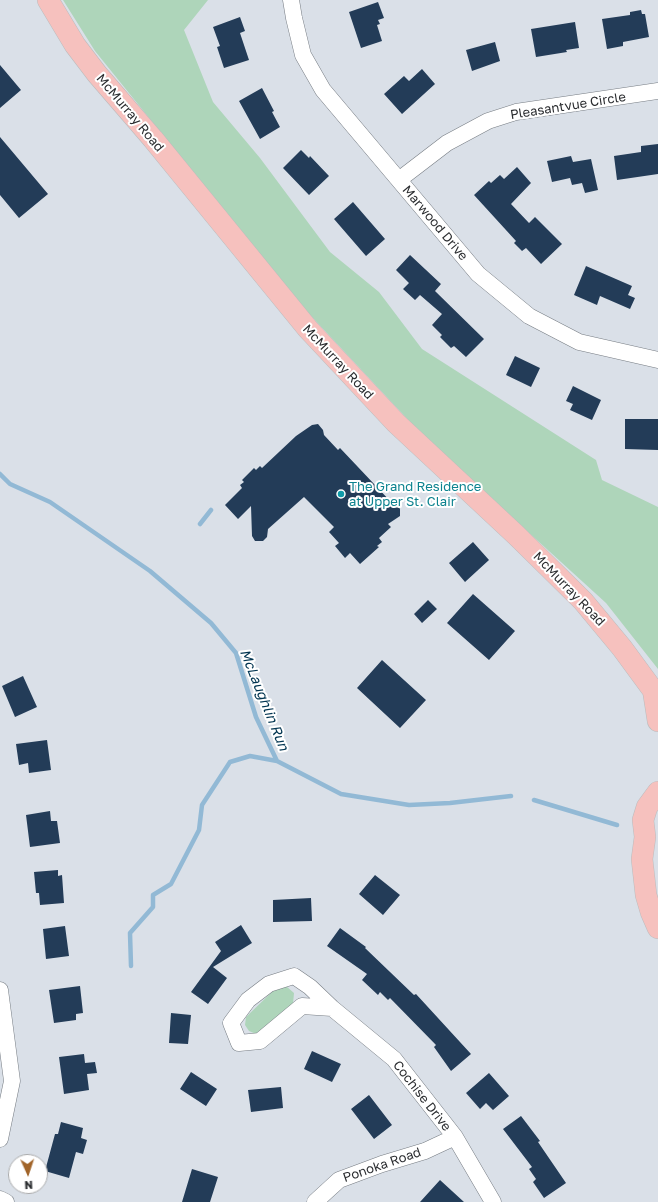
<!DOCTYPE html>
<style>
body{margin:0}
#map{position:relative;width:658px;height:1202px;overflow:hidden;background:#dae0e8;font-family:"Golos Text",sans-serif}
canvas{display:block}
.north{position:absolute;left:8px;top:1154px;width:40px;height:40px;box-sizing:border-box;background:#fff;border:1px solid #aaabac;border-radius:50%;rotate:177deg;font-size:11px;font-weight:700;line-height:16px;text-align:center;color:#2b2d30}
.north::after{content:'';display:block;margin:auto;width:14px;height:18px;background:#a16429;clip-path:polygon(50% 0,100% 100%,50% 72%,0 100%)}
</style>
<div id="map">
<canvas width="658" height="1202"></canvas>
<div class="north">N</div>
</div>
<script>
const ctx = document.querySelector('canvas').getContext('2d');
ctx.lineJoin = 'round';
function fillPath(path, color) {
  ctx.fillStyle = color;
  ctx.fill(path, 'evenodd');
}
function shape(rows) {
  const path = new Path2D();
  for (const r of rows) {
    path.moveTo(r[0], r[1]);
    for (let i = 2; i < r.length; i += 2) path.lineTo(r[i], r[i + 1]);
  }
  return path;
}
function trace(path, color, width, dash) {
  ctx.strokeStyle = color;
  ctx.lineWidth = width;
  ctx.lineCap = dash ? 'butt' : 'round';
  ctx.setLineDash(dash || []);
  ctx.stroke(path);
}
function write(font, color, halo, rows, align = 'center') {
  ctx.font = font + ' "Golos Text",sans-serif';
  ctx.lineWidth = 4;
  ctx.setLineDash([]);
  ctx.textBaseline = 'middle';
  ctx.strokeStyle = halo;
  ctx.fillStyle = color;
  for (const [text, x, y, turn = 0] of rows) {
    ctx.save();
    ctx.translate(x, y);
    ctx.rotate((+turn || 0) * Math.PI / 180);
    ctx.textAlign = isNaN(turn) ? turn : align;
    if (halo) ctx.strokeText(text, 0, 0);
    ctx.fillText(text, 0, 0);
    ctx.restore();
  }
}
fillPath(shape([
 [63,0,208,0,184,30,213,102,260,158,330,252,379,292,422,349,596,460,602,480,658,507,658,669,606,603,426,439,297,301,95,51],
 [286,986,294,993,293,1004,263,1032,256,1034,249,1031,245,1025,246,1017,275,989]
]), '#aed5ba');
trace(shape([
 [0,474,10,484,50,502,150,571,211,623,236,653,256,717,277,761,341,794,409,805,450,803,511,796],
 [200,524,211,510],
 [534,800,617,825],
 [131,966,130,933,153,907,153,895,171,884,199,830,202,805,230,762,250,756,277,761]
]), '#92b9d5', 4.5);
fillPath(shape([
 [378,2,384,18,378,20,380,24,377,25,382,41,361,48,349,12],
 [641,10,642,14,645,14,649,37,623,42,623,46,607,49,602,19,630,15,630,12],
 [240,17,245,31,240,33,249,60,224,68,217,47,220,46,213,27],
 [575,22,579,48,566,50,567,52,536,57,531,29],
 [495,42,500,61,472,71,466,50],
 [0,65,21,90,0,108],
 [422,69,435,84,402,114,384,94,404,76,409,81],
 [262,88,274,111,272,112,280,127,260,139,239,101],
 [0,137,48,194,19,218,0,195],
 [658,144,658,174,617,180,614,156,641,152,641,146],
 [301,150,309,158,310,156,329,176,309,195,283,168],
 [571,156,573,162,591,159,598,190,585,193,582,183,572,185,570,178,552,182,547,161],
 [517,167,531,183,511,204,529,223,535,217,562,244,541,264,526,248,522,251,514,243,516,241,474,195,489,181,491,183,500,175,504,179],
 [353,202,385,239,366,256,334,219],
 [410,255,441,284,435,291,484,339,466,357,454,346,451,348,440,337,442,335,432,325,442,314,420,295,415,300,403,289,409,283,396,270],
 [586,266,632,286,628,295,635,298,630,309,600,296,597,305,574,295],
 [515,356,540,368,531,387,506,375],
 [573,386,601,400,592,420,570,410,573,404,566,401],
 [625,419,658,419,658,450,625,449],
 [318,424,323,430,324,435,338,450,340,448,392,503,396,503,400,509,400,516,388,524,391,527,379,538,382,542,377,546,379,547,360,564,350,553,345,558,335,546,339,543,329,532,334,527,304,497,268,529,267,537,263,541,255,541,252,536,251,506,238,519,225,505,242,488,240,485,244,482,242,480,254,468,256,470,260,466,262,468,296,436,312,425],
 [473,542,489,560,465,582,449,563],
 [473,594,515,631,489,660,447,623],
 [428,600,437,609,422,623,414,614],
 [382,660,426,700,400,728,357,688],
 [23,676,37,707,15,717,2,686],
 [47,740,51,770,29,773,28,763,19,765,16,744],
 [50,811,51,821,57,821,60,843,30,847,26,815],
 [58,870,58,876,62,875,64,903,40,905,39,893,36,893,34,872],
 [375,875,400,895,383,915,359,894],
 [311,898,312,921,273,922,273,900],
 [241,925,252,943,213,967,227,978,208,1004,191,992,221,951,215,942],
 [65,926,69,956,46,959,43,929],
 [340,928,366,947,365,948,414,995,416,994,471,1054,451,1071,434,1047,436,1045,390,998,388,1000,380,992,378,995,362,980,367,974,327,946],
 [80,986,83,1013,76,1014,76,1020,54,1023,49,990],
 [171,1013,191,1015,188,1044,169,1043],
 [312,1051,341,1064,332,1082,304,1069],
 [84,1054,85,1063,95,1062,97,1073,87,1074,89,1090,64,1094,59,1057],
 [191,1072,217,1089,206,1106,180,1089],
 [489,1073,509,1096,493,1110,486,1103,480,1109,466,1093],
 [281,1087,283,1108,251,1112,248,1090],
 [369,1095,392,1125,374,1139,351,1109],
 [521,1116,540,1141,538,1142,566,1183,544,1198,533,1182,536,1179,529,1169,532,1167,503,1129],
 [61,1122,83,1128,81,1138,87,1140,83,1154,76,1152,69,1178,45,1171,55,1134,58,1134],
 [192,1169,218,1177,210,1202,182,1202],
 [440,1180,464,1202,420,1202]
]), '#233c58');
const minor = shape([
 [291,0,294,18,303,55,323,90,478,274,529,316,579,342,658,360],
 [400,179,447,143,488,121,516,112,658,91],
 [0,990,12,1081,0,1139],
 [332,1008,302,1006,260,1041,239,1043,231,1023,248,1000,269,984,294,976,310,987,332,1008,394,1059,455,1137,493,1202],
 [0,1199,6,1202],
 [315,1202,339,1180,382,1164,425,1151,455,1137]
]);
const major = shape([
 [48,0,75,45,97,74,153,139,308,329,396,423,516,535,583,601,622,648,658,697],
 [653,689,658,721],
 [658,792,647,807,643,820,645,837,642,859,646,895,651,912,658,928]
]);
trace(minor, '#767c83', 17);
trace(major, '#bbbcbd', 22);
trace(minor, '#fff', 16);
trace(major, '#f6c1be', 21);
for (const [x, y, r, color] of [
 [341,494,4,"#0f9aa8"]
]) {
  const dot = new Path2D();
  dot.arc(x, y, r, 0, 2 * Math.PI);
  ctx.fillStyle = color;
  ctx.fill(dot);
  trace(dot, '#fff', 1.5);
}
write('13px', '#2b2d30', '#fff', [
 ["Pleasantvue Circle",568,106,-9],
 ["McMurray Road",130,113,50],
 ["Marwood Drive",435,223,50],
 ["McMurray Road",338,362,47],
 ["McMurray Road",569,589,46],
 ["Cochise Drive",422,1096,52],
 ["Ponoka Road",382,1165,-19]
]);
write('13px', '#0d838f', '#fff', [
 ["The Grand Residence",349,487],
 ["at Upper St. Clair",349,502]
], 'left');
write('italic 14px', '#013450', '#fff', [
 ["McLaughlin Run",264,700,68]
]);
</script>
